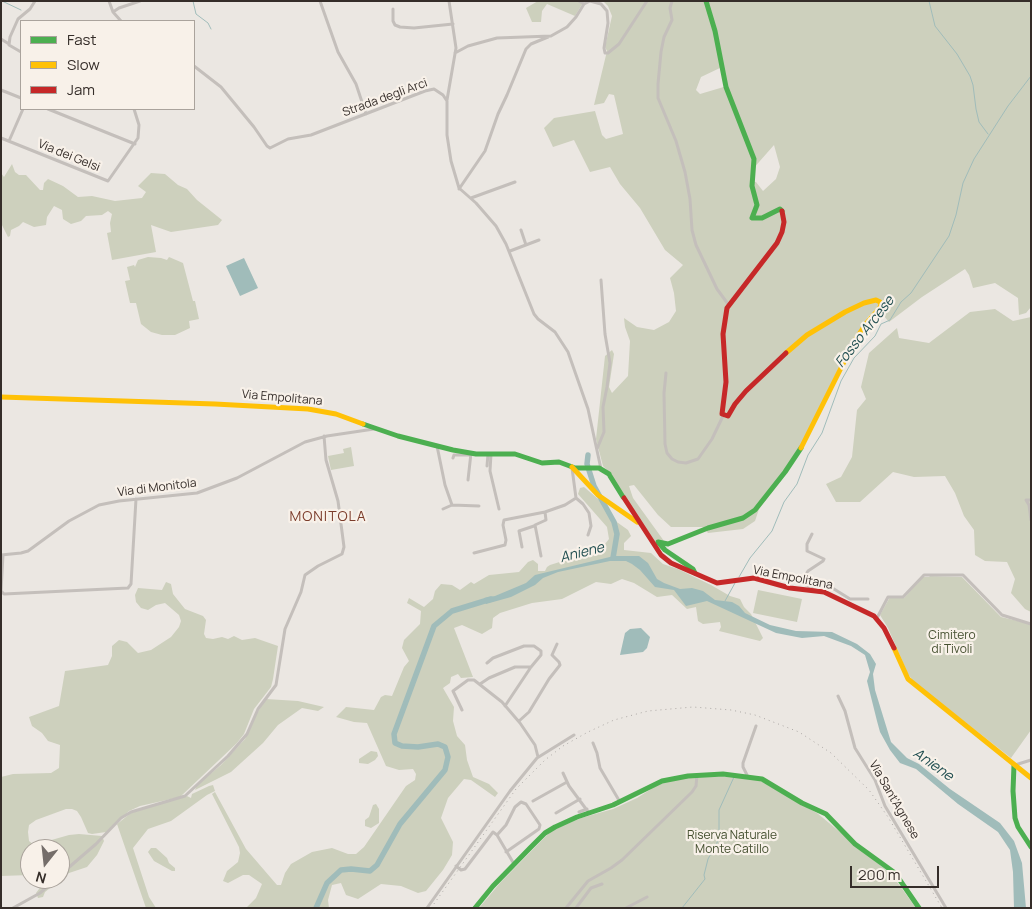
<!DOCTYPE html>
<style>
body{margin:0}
#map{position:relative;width:1032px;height:909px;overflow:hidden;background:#ebe7e2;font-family:Manrope,sans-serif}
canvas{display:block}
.frame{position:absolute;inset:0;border:2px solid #352d29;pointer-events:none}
.legend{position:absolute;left:20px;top:20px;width:175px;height:90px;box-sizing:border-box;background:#f8f1e9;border:1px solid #aaa39c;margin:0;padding:6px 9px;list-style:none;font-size:15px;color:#352d29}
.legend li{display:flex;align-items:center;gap:10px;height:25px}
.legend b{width:25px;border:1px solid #aaa39c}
.north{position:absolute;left:20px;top:839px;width:50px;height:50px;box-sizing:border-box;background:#f8f1e9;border:1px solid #aaa39c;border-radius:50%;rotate:196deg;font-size:14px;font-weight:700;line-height:20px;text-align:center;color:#352d29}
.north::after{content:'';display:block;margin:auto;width:18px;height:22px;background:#756e6a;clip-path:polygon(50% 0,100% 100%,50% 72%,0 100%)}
.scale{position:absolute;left:850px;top:866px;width:89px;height:22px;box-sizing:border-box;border:2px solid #352d29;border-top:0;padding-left:6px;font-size:15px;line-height:18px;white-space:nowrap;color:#352d29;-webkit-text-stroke:4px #f8f1e9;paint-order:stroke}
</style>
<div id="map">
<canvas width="1032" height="909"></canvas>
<div class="frame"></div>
<ul class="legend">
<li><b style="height:6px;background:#4caf50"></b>Fast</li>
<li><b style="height:6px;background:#ffc107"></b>Slow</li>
<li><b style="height:6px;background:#c62828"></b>Jam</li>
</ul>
<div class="north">N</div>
<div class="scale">200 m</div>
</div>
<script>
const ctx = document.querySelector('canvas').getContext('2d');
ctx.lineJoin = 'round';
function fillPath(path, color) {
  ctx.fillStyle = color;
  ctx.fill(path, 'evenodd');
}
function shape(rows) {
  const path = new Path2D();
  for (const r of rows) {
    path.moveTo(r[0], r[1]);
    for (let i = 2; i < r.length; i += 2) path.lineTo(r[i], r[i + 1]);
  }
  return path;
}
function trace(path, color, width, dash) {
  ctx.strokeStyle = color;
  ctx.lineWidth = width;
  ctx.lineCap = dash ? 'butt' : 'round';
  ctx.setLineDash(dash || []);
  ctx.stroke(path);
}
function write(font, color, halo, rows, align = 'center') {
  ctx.font = font + ' Manrope,sans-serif';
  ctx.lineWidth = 4.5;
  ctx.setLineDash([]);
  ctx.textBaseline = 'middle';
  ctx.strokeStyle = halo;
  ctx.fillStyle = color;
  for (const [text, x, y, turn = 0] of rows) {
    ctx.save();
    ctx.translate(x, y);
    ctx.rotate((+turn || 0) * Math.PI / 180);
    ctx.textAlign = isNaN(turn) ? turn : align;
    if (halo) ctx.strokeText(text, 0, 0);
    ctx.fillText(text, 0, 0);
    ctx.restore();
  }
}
fillPath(shape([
 [538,1,584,1,575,16,547,4,542,11,541,22,532,22,526,8],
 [603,1,1031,1,1031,307,1026,313,1019,315,1018,298,995,283,973,288,969,275,965,269,922,297,889,322,877,308,868,317,842,361,788,472,759,509,755,521,743,529,708,533,703,527,671,527,658,515,634,485,629,486,633,498,664,541,654,541,609,472,603,466,596,439,605,356,612,350,614,354,609,387,612,393,628,376,630,341,625,327,624,318,637,327,654,330,669,322,676,311,674,293,670,278,683,265,665,250,640,208,620,184,610,167,590,172,574,140,553,147,544,128,554,118,595,111,602,135,606,139,623,134,614,95,609,94,604,103,594,105,607,51,605,47,612,16,608,6],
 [722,67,727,86,700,94,696,90,701,77],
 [774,145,780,167,776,179,763,191,756,182,750,181,752,170],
 [12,164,15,172,19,175,26,175,40,190,43,190,44,183,48,179,63,186,78,197,92,196,115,201,142,198,146,192,138,186,151,173,165,174,178,185,187,189,197,200,222,220,218,225,171,232,151,225,156,252,112,260,107,233,111,232,110,223,112,214,108,211,102,215,86,216,81,221,71,224,63,219,62,210,54,206,47,217,46,225,34,227,23,222,19,226,11,230,10,236,8,237,1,223,1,173,4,177],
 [148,257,161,258,167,260,169,257,183,263,193,301,195,301,199,319,189,321,190,328,175,335,162,335,151,332,141,324,136,303,130,303,125,281,130,280,127,267,134,265,135,267,138,260],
 [995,309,1013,321,1031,317,1031,612,1025,609,1011,593,1015,579,1007,562,985,561,975,555,974,530,964,516,955,493,945,476,914,477,893,472,860,502,836,502,826,484,841,477,852,457,857,410,866,399,861,387,869,353,897,328,899,338,929,343,970,312],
 [351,447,354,466,331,470,328,456,344,453,343,449],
 [584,487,604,504,614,520,628,530,631,536,624,543,624,550,651,553,663,564,678,569,711,585,730,596,740,599,744,607,751,614,763,638,760,641,719,631,721,627,720,622,703,624,698,621,696,607,687,609,672,595,657,597,634,583,622,579,611,584,596,582,562,599,532,603,500,613,493,618,492,628,482,634,462,625,454,628,473,677,461,678,458,674,451,677,450,683,443,688,454,707,453,721,457,736,465,745,467,760,473,777,489,784,498,793,495,797,471,780,464,779,448,798,441,818,453,842,452,855,443,870,426,891,418,893,401,886,381,884,358,899,346,895,341,883,332,885,328,900,329,908,246,908,256,898,262,884,249,875,243,875,228,883,223,881,227,871,238,862,240,853,239,847,212,794,215,792,246,849,277,885,281,885,285,873,291,864,312,852,332,848,348,854,356,854,364,847,406,786,415,780,416,774,413,769,399,770,386,766,367,723,354,722,336,717,346,707,374,710,381,697,385,695,392,696,404,667,409,661,402,648,404,640,420,624,421,611,407,603,409,598,424,607,433,599,435,591,441,584,452,585,460,590,471,582,474,584,489,575,519,572,528,562,533,560,538,564,538,571,545,571,547,567,550,565,601,549,609,539,607,527,578,494,580,488],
 [930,576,962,577,1001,617,1031,624,1031,730,1011,758,914,682,908,674,888,628,880,615,890,597,904,598,923,577,929,577],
 [166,582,171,584,173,594,185,609,203,616,206,620,204,634,206,638,213,639,222,637,228,639,234,636,242,640,255,638,278,646,273,679,271,687,254,709,244,734,237,743,180,797,140,806,129,811,106,832,92,834,88,833,81,817,77,811,72,809,66,809,36,820,29,825,28,832,29,841,34,845,69,835,79,834,102,836,104,841,97,855,87,867,69,873,45,892,43,897,38,898,36,893,42,885,43,881,41,879,60,879,60,849,30,849,30,875,1,876,1,777,13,774,51,773,59,768,60,745,48,741,42,733,32,726,29,717,59,706,65,671,108,665,112,656,112,646,119,640,127,642,138,653,151,650,171,637,179,627,181,621,179,615,165,603,156,605,148,610,141,608,136,602,135,595,138,588,162,590],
 [758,590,802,599,797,622,753,613],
 [266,699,298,701,324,707,318,711,302,708,278,725,263,743,231,772,195,790,197,785,221,765,245,739,254,718],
 [371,751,377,752,378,756,375,760,368,764,359,763,359,759],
 [714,776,757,779,817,813,892,875,916,908,479,908,500,883,551,831,581,818,613,809,637,798,662,782,683,778],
 [213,785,215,791,207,795,171,821,148,829,133,848,149,897,156,908,146,908,117,824,131,813,187,796,191,798,192,794,209,786],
 [376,804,379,809,379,823,371,828,365,826,365,820,369,817,373,805],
 [151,848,156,848,167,858,169,863,175,868,175,871,172,871,154,861,148,852]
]), '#cdd0bd');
fillPath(shape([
 [244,258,258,288,240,296,226,266],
 [614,556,639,556,648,563,657,579,664,583,680,589,692,588,703,591,715,600,732,602,739,606,745,613,770,625,796,631,832,632,857,644,870,654,876,664,873,674,875,690,891,742,907,758,919,764,950,789,1000,823,1014,841,1022,863,1026,908,1014,908,1013,872,1010,850,998,832,958,804,916,769,900,763,890,750,880,732,877,721,867,681,870,672,865,655,851,646,824,636,802,638,776,633,707,601,686,606,674,590,655,587,640,570,632,564,626,561,610,561,558,572,543,578,535,585,511,597,486,604,484,601,484,598,495,596,526,583,535,575],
 [641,628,650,637,647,648,643,652,620,655,625,633,630,629]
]), '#a0bcba');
trace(shape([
 [2,1,21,10],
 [193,1,196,14,208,23,211,29],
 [929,1,935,26,957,54,970,76,973,85,976,109,979,122,988,134],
 [739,577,750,558,772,531,784,502,797,484,808,455,822,433,841,381,854,358,875,336,881,324,890,320,901,302,911,293,949,236,956,215,963,183,974,159,1008,106,1031,76],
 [725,601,735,583],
 [682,908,705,879,704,875,708,859,719,839,719,810,734,777]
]), '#a0bcba', 1);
trace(shape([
 [588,455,587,464,594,486,614,522,617,534,613,558],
 [316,908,327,883,341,870,351,869,370,871,377,865,400,824,445,770,448,757,445,747,438,744,418,747,402,746,395,743,394,734,434,626,452,611,491,599]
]), '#a0bcba', 5.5);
trace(shape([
 [109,1,113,12,121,21],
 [320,1,338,52,356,84,366,114],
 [579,1,584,4],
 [672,1,670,8,672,20,664,37,661,52,658,84,658,98,676,141,685,172,690,199,692,230,696,245,717,289,728,304],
 [393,9,393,21,395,25,400,27,414,28,453,24],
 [113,12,119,8,140,1],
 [1,39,9,44],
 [21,52,9,45,10,37,18,19,30,9,35,1],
 [455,53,468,46,497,38,551,36,567,27,576,17,584,4,590,1,601,4,607,11,608,23,604,48,605,53,608,53,619,44,647,1],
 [194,66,221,87,254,127,267,146,270,148,288,139,311,135,425,91,434,89,443,95,447,101,447,135,451,161,459,188,476,203,496,226,506,244,534,314,538,319,555,332,568,352,588,409,601,469],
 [1,90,21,98],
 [447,100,456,48,449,1],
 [48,109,135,144],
 [1,138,108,181,138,138,139,125,134,109],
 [9,141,23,109],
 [459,189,485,151,498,114,507,95,526,49,531,44,548,37],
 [471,198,515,182],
 [521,230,526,245],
 [510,251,539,240],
 [666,373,664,393,665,444,667,453,672,459,678,462,686,463,698,459,712,439,723,416],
 [437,446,445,485,452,505],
 [597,449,604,432,603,407,607,387,610,363,605,334,601,280],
 [491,454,490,471,499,509],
 [453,458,454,455,470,455],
 [487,466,488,454],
 [468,480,471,453],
 [576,498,583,504,589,513,591,526,588,535],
 [1031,500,1026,500,1029,505,1031,520],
 [443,509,452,505,479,506],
 [812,534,807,544,807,551,824,559,823,561,808,571,802,580,802,583,813,589],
 [522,547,519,531,534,526],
 [474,553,505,545,506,540,503,525,504,520,545,512],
 [1,555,21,553,28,551,69,521,99,505,119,501,197,493,237,478,305,442,327,436,374,429],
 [3,555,1,591,4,594,128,588,131,584,136,499],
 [541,556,535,525,546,520,545,512,565,505,576,498,572,468],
 [810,587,817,586,834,589,850,599,868,599],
 [877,618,888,597,903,597,924,575,963,575,1002,615,1031,624],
 [487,663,493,658,524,646,534,646,541,651,541,655,531,667,505,706],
 [480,684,489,678,515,667,531,667],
 [838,696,845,711,855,748,875,780,885,806,946,908],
 [462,710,453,691,468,680,474,680,502,702,520,723,535,745,538,757],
 [519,721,529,712,549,679,560,665,559,662,552,655,557,644],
 [593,743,597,753,600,768,620,802],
 [1015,765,1031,760],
 [563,773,569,786,589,813],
 [747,775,743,767,743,763,756,726],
 [533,801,567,782],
 [579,812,587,809],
 [556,813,580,799],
 [497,835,506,825,515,807,521,802,526,804,540,825,539,829,506,852],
 [456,866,461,870,465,869,493,832,497,835,514,864],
 [60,875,96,844,121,818,131,812,185,796,228,756,247,734,258,709,276,685,285,629,301,592,305,575,318,566,342,554,344,547,338,501,326,460,324,436],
 [13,908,40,893,56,879],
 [427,908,510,791,537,758,574,735],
 [566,908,588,881,611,868,622,860,692,792,696,786,697,775],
 [576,908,591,888,602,884],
 [626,908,647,897]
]), '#c4bfbb', 3);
trace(shape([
 [706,1,715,31,726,87,754,159,752,186,757,205,752,218,762,218,780,209,782,211],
 [363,424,398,436,453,450,476,454,515,454,542,463,559,462,575,468,599,468,609,474],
 [610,476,623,497],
 [695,573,693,569,665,550,658,542,668,544,708,528,743,518,755,510,785,472,801,448],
 [1014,765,1013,791,1015,818,1018,827,1031,847],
 [475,908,493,886,530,848,545,833,555,827,577,817,613,805,662,781,688,776,723,774,762,779,802,803,826,814,855,844,895,873,919,908]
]), '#4caf50', 5);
trace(shape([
 [786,353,807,335,845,312,864,303,876,300,880,302,881,305,879,309,865,325,854,342,801,448],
 [1,397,215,404,308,409,336,414,363,424],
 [572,467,598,495,637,522],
 [894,648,908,679,1031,778]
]), '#ffc107', 5);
trace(shape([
 [782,211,784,222,782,232,777,243,727,308,723,334,726,382,722,414,728,416,735,404,746,391,786,353],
 [624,498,661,555,671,563,717,583,754,578,790,588,824,592,874,616,884,628,894,648]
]), '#c62828', 5);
trace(shape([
 [431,908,516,789,545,760,563,746,588,732,614,720,648,711,693,707,731,710,755,715,799,732,831,753,869,790,888,817,942,908]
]), '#aca8a5', 1, [1, 4]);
write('12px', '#352d29', '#f8f1e9', [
 ["Strada degli Arci",385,98,-20],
 ["Via dei Gelsi",69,156,22],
 ["Via Empolitana",282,398,5],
 ["Via di Monitola",157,488,-7],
 ["Via Empolitana",793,578,11],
 ["Via Sant'Agnese",894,800,60]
]);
write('12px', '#455030', '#f8f1e9', [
 ["Cimitero",952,636],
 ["di Tivoli",952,650],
 ["Riserva Naturale",732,836],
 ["Monte Catillo",732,850]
]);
write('italic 14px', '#235052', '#f8f1e9', [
 ["Fosso Arcese",865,332,-52],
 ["Aniene",582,553,-14],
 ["Aniene",933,765,35]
]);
ctx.letterSpacing = '1px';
write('14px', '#7b3c2b', '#f8f1e9', [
 ["MONITOLA",328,517]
]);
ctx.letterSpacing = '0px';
</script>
